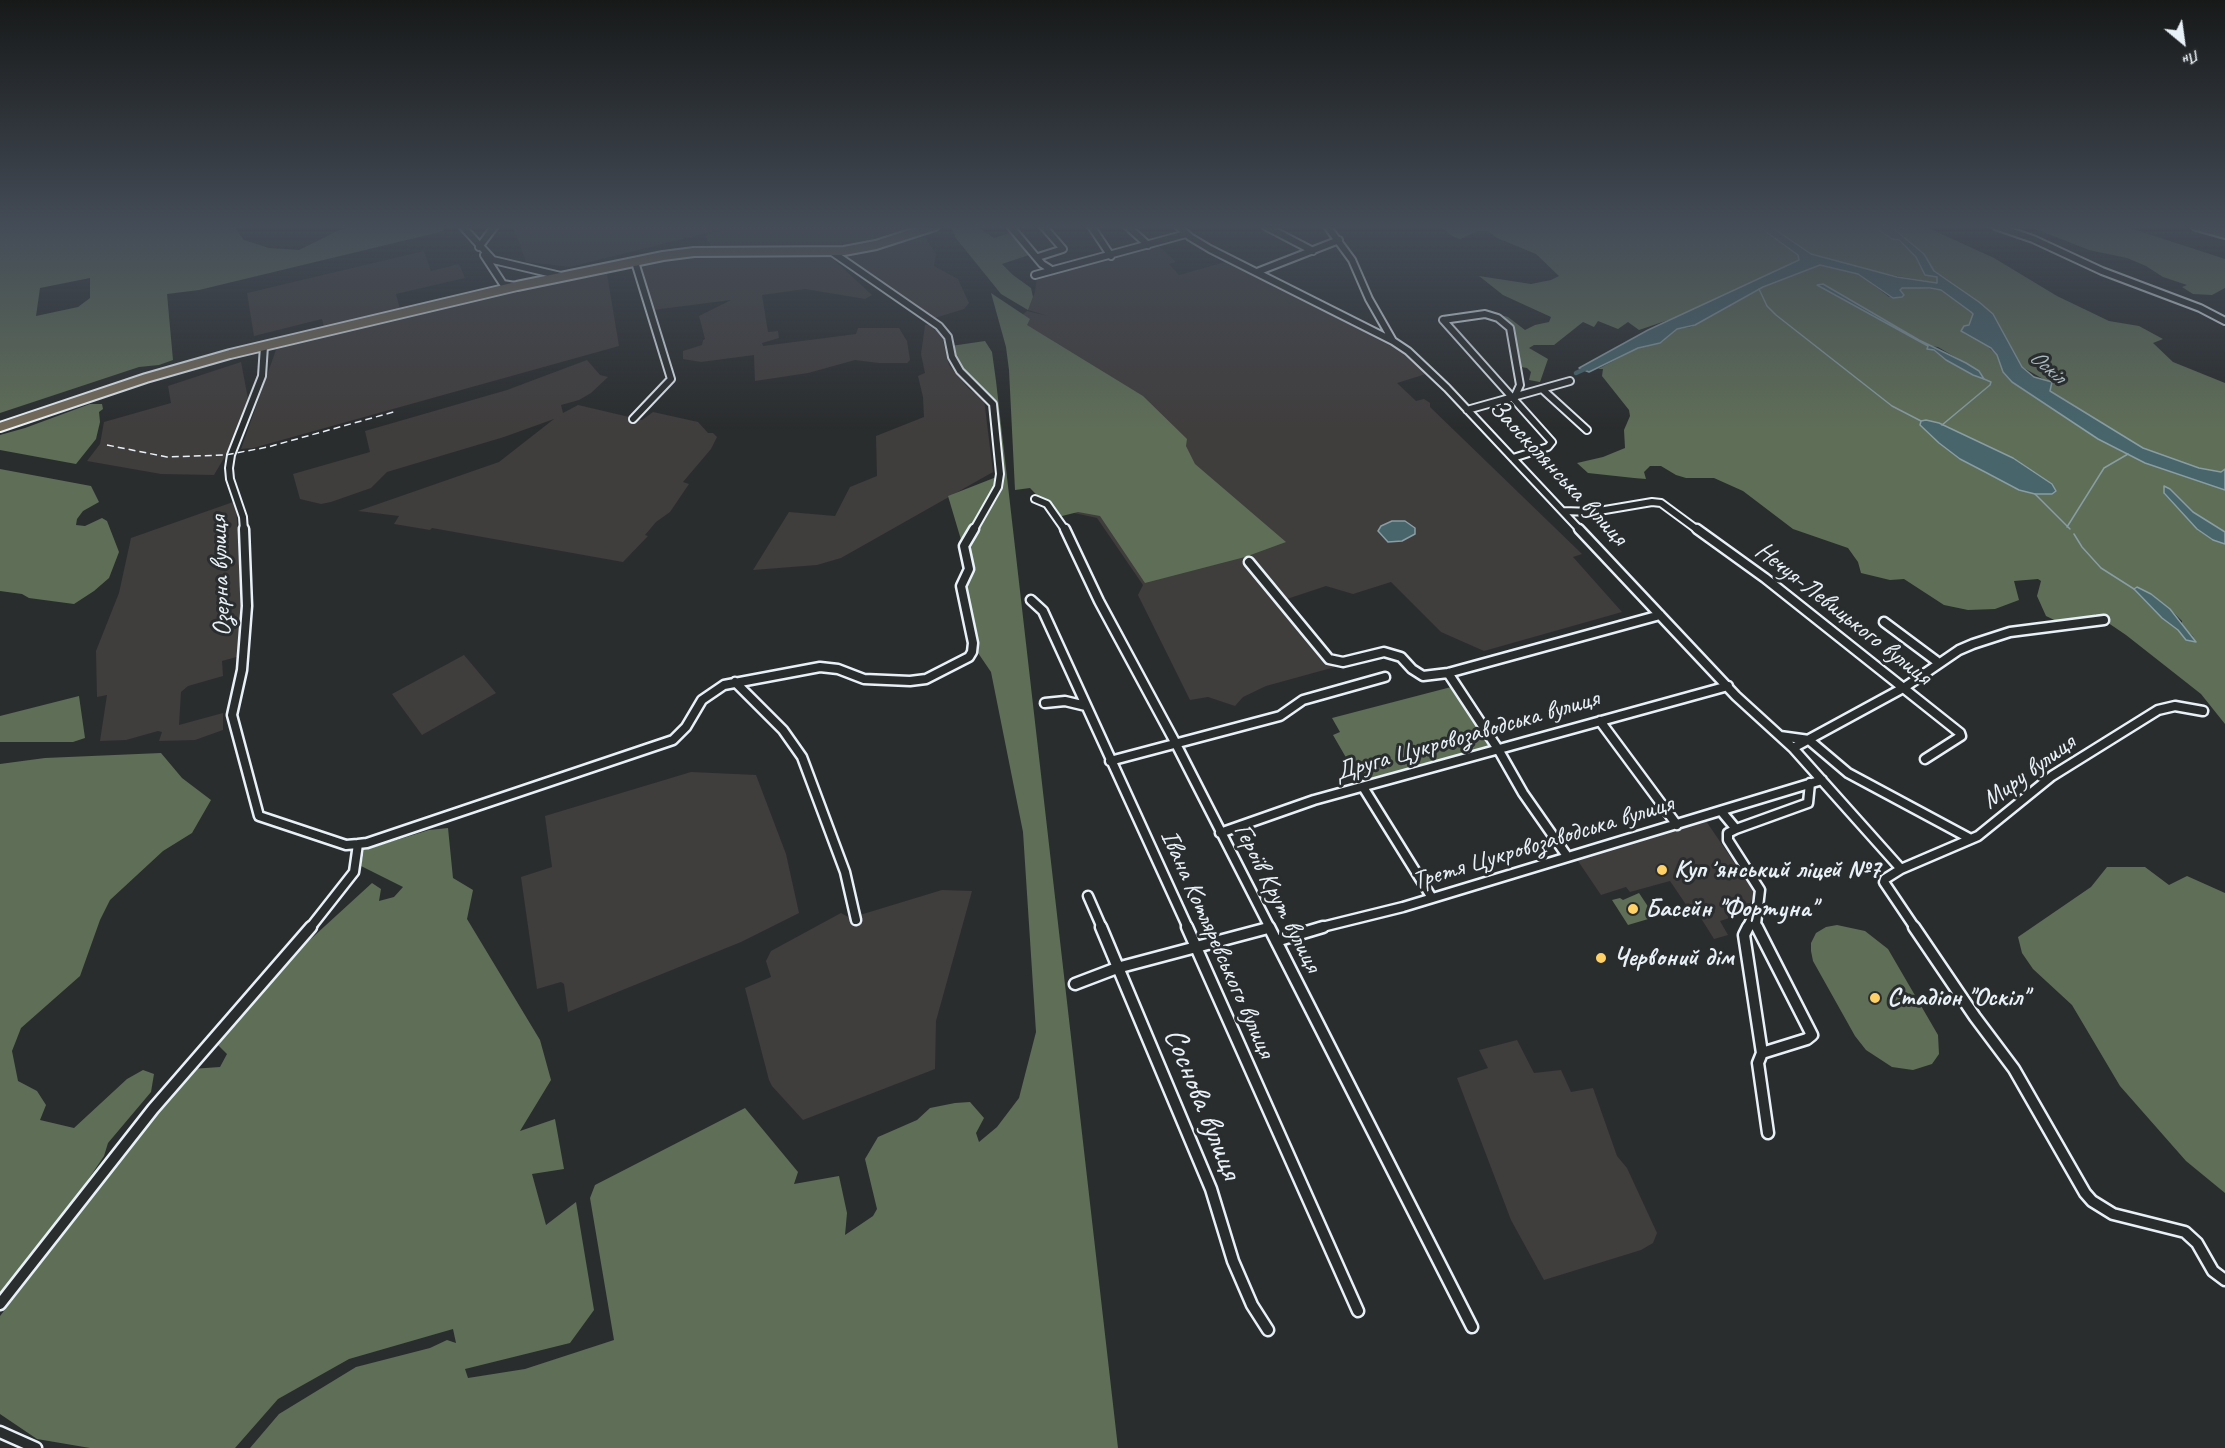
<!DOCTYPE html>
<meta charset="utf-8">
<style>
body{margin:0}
#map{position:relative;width:2225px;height:1448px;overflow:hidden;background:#2a2d2e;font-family:Caveat,sans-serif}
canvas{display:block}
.north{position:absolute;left:2153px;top:12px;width:60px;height:60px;-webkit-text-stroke:4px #2a2d2e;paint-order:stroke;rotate:151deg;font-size:16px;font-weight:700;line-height:24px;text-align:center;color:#e8f1f8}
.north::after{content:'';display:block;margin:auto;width:21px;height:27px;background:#e8f1f8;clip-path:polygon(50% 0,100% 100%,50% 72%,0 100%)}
</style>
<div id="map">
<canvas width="2225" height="1448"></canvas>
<div class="north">Пн</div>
</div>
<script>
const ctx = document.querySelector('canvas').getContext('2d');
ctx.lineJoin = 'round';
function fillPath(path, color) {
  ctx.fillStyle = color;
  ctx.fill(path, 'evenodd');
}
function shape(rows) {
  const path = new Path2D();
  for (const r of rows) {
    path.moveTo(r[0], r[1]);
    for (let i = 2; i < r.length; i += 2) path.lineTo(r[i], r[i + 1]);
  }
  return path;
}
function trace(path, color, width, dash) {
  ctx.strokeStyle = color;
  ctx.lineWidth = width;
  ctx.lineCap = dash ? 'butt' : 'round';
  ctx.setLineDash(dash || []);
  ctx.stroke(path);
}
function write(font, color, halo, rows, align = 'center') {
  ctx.font = font + ' Caveat,sans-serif';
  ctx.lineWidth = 6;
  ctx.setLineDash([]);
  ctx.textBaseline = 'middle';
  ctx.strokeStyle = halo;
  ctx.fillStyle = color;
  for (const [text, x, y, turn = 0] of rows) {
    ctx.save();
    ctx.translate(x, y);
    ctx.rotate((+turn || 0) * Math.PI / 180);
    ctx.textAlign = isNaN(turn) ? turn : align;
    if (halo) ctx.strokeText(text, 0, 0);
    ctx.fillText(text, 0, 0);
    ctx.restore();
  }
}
fillPath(shape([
 [513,226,912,226,914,229,839,249,711,246,705,236,723,229,570,267,526,262],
 [925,237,936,254,934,266,958,279,969,303,964,309,935,318,841,256],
 [1158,245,1176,262,1169,264,1179,275,1232,260,1403,349,1429,373,1397,383,1416,401,1424,399,1430,403,1430,407,1582,554,1573,557,1622,612,1484,651,1441,632,1391,582,1353,594,1326,586,1281,601,1335,667,1266,686,1243,697,1235,706,1208,697,1190,700,1138,595,1143,585,1097,518,1065,511,1014,322,1027,311,1048,316,1028,310,1035,292,1037,276],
 [424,251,431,271,459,264,465,278,396,294,400,309,324,327,322,319,254,336,247,293],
 [695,254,829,255,872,295,865,299,805,289,762,295,768,332,778,331,779,338,762,343,763,346,856,334,858,328,899,328,907,341,910,360,907,363,879,363,855,360,808,373,755,381,754,355,701,362,683,359,683,351,702,345,703,340,705,339,699,316,731,300,653,310,638,263],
 [607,274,619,346,253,448,241,449,277,347,536,287],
 [932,324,934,329,938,330,942,337,949,365,969,389,984,399,993,472,841,558,817,565,753,570,789,512,835,516,850,487,877,476,876,436,924,417,923,397,918,376,925,373,921,354,925,325],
 [587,360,600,375,608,377,591,393,579,400,561,405,563,413,578,405,642,420,653,412,698,422,708,433,713,433,717,437,711,449,683,482,689,484,670,512,656,522,645,535,648,536,623,562,432,528,430,530,394,524,399,516,358,511,499,462,554,419,504,437,387,472,371,488,331,502,321,504,300,499,293,474,370,452,365,431,507,390],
 [241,362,249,404,224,458,214,475,161,474,87,461,100,444,104,422,171,403,168,386],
 [236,501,241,605,240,656,222,661,223,676,188,686,181,692,179,725,223,713,223,730,195,740,159,741,162,732,158,731,126,740,100,741,107,695,97,697,96,651,119,593,131,538],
 [464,655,496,693,422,735,392,694],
 [691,772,756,775,786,854,799,913,741,942,568,1012,564,984,561,982,537,989,521,877,552,867,545,816],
 [1706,821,1755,893,1748,908,1739,915,1720,921,1728,935,1714,939,1694,907,1689,909,1670,881,1630,892,1626,887,1601,895,1576,858,1643,837],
 [942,890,972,891,936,1021,935,1069,803,1120,772,1086,769,1080,745,988,771,977,766,961,771,951,841,913,850,918],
 [1517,1040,1534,1073,1561,1070,1571,1092,1593,1088,1617,1156,1627,1168,1657,1233,1653,1243,1641,1250,1544,1280,1511,1220,1457,1078,1488,1068,1479,1050]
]), '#403d3d');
fillPath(shape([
 [0,226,234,226,244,240,269,248,299,250,337,231,352,226,441,226,444,231,199,290,167,294,173,360,159,365,139,367,0,413],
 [90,278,90,298,78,307,36,316,40,288],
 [948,226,976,226,994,238,1013,232,1035,253,1002,264,1013,275,1031,288,1033,297,1028,310,1001,294,955,237,952,228],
 [1440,226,1758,226,1798,255,1799,260,1677,317,1639,330,1628,322,1618,329,1598,321,1594,327,1583,322,1554,345,1534,345,1529,348,1548,359,1540,382,1529,380,1531,372,1527,368,1515,366,1512,332,1497,314,1508,317,1525,330,1535,325,1549,322,1551,317,1503,295,1479,276,1531,284,1551,280,1559,276,1536,254,1497,238,1488,231,1478,231,1460,239,1452,236],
 [1770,226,1873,226,1892,239,1898,240,1916,257,1925,275,1937,277,1937,283,1875,272,1811,254],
 [1894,226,1924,226,1994,258,2057,296,2109,321,2139,326,2163,339,2153,343,2173,362,2225,383,2225,469,2221,472,2201,469,2143,448,2050,391,2045,380,2022,367,1993,314,1979,302,1934,271,1924,254,1895,230,1893,227],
 [2028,226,2124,226,2225,259,2225,288,2212,295,2193,294,2182,287,2187,285,2163,277,2146,266,2127,258,2089,250],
 [1819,265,1859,274,1889,297,1902,288,1911,287,1941,290,1971,312,1992,341,1963,333,1988,347,1997,355,2003,372,2012,382,2098,439,2145,463,2225,490,2225,532,2198,517,2170,489,2164,487,2164,494,2197,529,2213,540,2225,544,2225,724,2201,694,2126,635,2095,614,2099,625,2087,628,2069,627,2046,616,2037,596,2041,581,2038,579,2014,581,2019,600,1995,609,1968,610,1944,605,1904,579,1890,580,1861,573,1858,562,1848,548,1793,529,1743,491,1714,478,1686,478,1676,475,1661,466,1650,466,1644,472,1646,479,1634,478,1588,473,1577,463,1603,457,1625,448,1624,430,1630,416,1629,410,1602,376,1603,369,1598,369,1638,348,1660,343,1677,329,1691,327,1759,289],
 [1856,303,1930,346,1938,347,1979,371,1973,375,1946,360,1928,346,1856,306],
 [1926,420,1942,425,2013,458,2052,484,2050,494,2019,490,1960,459,1927,432,1921,425],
 [2137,587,2151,594,2170,609,2182,621,2182,627,2194,637,2162,618,2134,589],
 [991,293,1030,319,1027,325,1143,396,1187,439,1186,446,1195,464,1286,542,1245,557,1145,583,1100,516,1078,512,1058,517,1030,488,1015,490,1009,370,1006,347],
 [985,341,992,352,996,381,1118,1448,250,1448,279,1414,356,1367,430,1348,447,1340,456,1343,453,1329,349,1359,278,1399,235,1448,90,1448,37,1439,0,1414,0,1316,191,1069,220,1067,227,1054,213,1040,279,968,372,883,381,889,379,901,394,897,403,887,361,866,364,850,429,830,448,828,453,878,473,890,467,919,540,1040,551,1080,520,1131,555,1119,564,1169,532,1174,546,1225,576,1202,594,1310,570,1343,465,1369,468,1378,525,1369,614,1340,590,1198,595,1185,745,1108,798,1172,794,1184,839,1176,847,1213,845,1235,873,1216,877,1209,865,1159,878,1137,917,1120,930,1108,955,1103,970,1102,984,1118,976,1133,979,1142,997,1127,1019,1098,1036,1032,1023,832,991,672,974,647,961,586,970,570,948,496,999,476,993,404,960,371,951,346],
 [90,404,102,404,103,409,99,412,100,422,96,439,76,464,0,450,0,435,25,428],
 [0,469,91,486,99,502,83,511,77,519,76,525,85,526,102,518,107,521,119,552,109,578,94,591,74,604,29,598,22,594,0,591],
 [1455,686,1498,749,1363,787,1333,735,1340,732,1332,718],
 [79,696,85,738,73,742,0,742,0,716],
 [161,753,182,778,211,800,192,833,163,851,110,900,100,920,80,976,21,1028,12,1051,18,1081,37,1091,46,1105,40,1120,74,1128,127,1079,143,1070,154,1074,151,1092,108,1143,104,1156,9,1297,0,1300,0,764,45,758],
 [2107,867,2145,867,2169,885,2187,876,2225,893,2225,1193,2186,1161,2120,1086,2072,1005,2033,969,2022,953,2018,937,2091,887],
 [1639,893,1655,917,1628,925,1612,900,1620,898,1623,900],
 [1837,925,1865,931,1888,949,1938,1035,1939,1054,1932,1064,1913,1070,1892,1067,1866,1050,1855,1036,1813,961,1811,951,1811,943,1816,933,1826,927]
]), '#5f6e57');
const water = shape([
 [1758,226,1770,226,1811,254,1897,277,1937,283,1937,277,1925,275,1916,257,1899,240,1892,239,1873,226,1894,226,1895,230,1924,254,1934,271,1979,302,1993,314,2022,367,2034,377,2052,382,2050,391,2143,448,2199,468,2221,472,2225,469,2225,490,2145,463,2098,439,2012,382,2003,372,1997,355,1991,348,1961,331,1964,326,1969,325,1973,314,1971,312,1941,290,1930,288,1902,288,1900,290,1904,295,1902,297,1893,298,1858,274,1820,265,1763,287,1695,325,1677,329,1660,343,1638,348,1589,372,1579,368,1648,330,1799,260,1798,255,1758,226],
 [1823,284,1919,340,1966,363,1979,371,1984,379,1973,375,1946,360,1934,350,1927,349,1928,346,1817,285,1823,284],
 [1926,420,1939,423,2013,458,2052,484,2056,491,2052,494,2035,494,2019,490,1985,472,1960,459,1939,443,1920,425,1921,421,1926,420],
 [2164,486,2170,489,2193,512,2225,532,2225,544,2213,540,2197,529,2164,493,2164,486],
 [1392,521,1405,521,1415,528,1415,534,1402,541,1388,542,1378,531,1381,526,1392,521],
 [2137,587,2151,594,2170,609,2196,642,2186,640,2178,630,2162,618,2134,589,2137,587]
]);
fillPath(water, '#48656c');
trace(water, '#889da4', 1.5);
trace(shape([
 [1759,289,1767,306,1776,315,1892,406,1921,421],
 [1942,425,1990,385,1991,382,1984,379],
 [2035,494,2070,529],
 [2067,527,2104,468,2128,454],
 [2074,534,2082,547,2101,568,2134,589]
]), '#889da4', 1.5);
trace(shape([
 [1576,373,1589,367]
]), '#48656c', 4.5);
const minorFar2 = shape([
 [462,226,493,260,561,276],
 [1010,226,1042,264,1050,269],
 [1091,226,1111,256],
 [1127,226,1148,245],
 [1178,226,1190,237,1210,249,1393,341,1408,351,1447,388,1581,531],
 [1265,226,1313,251],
 [1327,226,1352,260,1369,299,1393,341],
 [1995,226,2033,239,2102,271,2200,308,2225,321],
 [479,247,495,226],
 [832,252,939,326,948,337,952,357,960,371,993,404,1000,474,998,487,973,531],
 [484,255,503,284,515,286],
 [1038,257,1063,249,1043,226],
 [1257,272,1339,240],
 [1035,275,1186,234],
 [1443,320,1552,442,1548,447,1513,458],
 [1443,320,1485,314,1498,318,1510,328,1520,385,1514,398],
 [1542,389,1587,430],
 [1467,410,1570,381],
 [633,419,671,379,635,262],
 [1035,499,1047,504,1066,531],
 [1563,511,1593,512,1652,502,1661,503,1699,531],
 [244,531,243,517,230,479,229,468,231,455,262,376,264,346]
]);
const minorFar1 = shape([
 [244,529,247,606,242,670,232,715,259,816,346,845,358,844,354,872,310,928],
 [1065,529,1099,601,1175,742,1270,928],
 [1579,529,1736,696,1793,748,1901,869],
 [1697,529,1765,578,1960,733,1961,736,1925,759],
 [1249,562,1329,659,1343,662,1384,652,1401,657,1412,669,1423,676,1448,673,1660,615],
 [1031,600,1043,611,1188,928],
 [1884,622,1939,663],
 [1448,673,1498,749,1523,793,1567,856],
 [735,682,783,730,802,757,845,872,856,920],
 [1045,703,1065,701,1086,706],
 [1600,721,1677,825],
 [1780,736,1809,740,1848,773,1969,838],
 [1793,748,1905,687,1959,650,1973,644,2010,632,2104,620],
 [1110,761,1280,716,1303,700,1385,677],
 [1363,787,1432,898],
 [1721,811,1736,829,1808,803,1810,783],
 [1736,829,1728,833,1728,840,1760,890,1756,924,1758,928],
 [1220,833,1314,800,1728,686],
 [358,844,367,843,673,740,686,727,702,700,724,685,820,667,838,669,864,679,910,681,926,679,969,657,972,652,973,643,961,586,969,569,964,546,974,529],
 [1088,896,1102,928],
 [1318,928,1403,907,1822,780],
 [1747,928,1755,912],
 [1915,928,1884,882,1885,879,1901,869,1978,836,2052,776,2158,710,2175,706,2203,711]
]);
const minor = shape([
 [1101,927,1211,1189,1233,1261,1252,1305,1268,1330],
 [1187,927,1358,1311],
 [1269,927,1472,1327],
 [1748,927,1744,935,1762,1053,1758,1063,1768,1133],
 [1757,927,1812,1035,1807,1039,1762,1053],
 [1914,927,1975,1017,2014,1069,2085,1193,2092,1201,2113,1214,2185,1232,2197,1243,2213,1271,2225,1280],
 [1276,941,1323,927],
 [1075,984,1117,968,1268,928],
 [0,1304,153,1109,311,927],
 [0,1432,36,1448]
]);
const major = shape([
 [2196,226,2225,234],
 [0,427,146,378,230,354,517,286,663,256,694,252,844,251,876,245,935,226]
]);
trace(minorFar2, '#e8f1f8', 10);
trace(minorFar1, '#e8f1f8', 13);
trace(minor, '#e8f1f8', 15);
trace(major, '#e8f1f8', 12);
trace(minorFar2, '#2a2d2e', 6);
trace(minorFar1, '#2a2d2e', 8);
trace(minor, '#2a2d2e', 10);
trace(major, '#746a5a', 8);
trace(shape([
 [107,445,167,457,225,455,268,447,397,411]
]), '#e8f1f8', 1.5, [7, 4]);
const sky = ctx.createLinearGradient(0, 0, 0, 429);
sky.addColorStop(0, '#171919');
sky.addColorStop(0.53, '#444c57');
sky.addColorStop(1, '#444c5700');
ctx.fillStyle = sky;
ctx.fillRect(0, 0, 2225, 429);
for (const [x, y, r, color] of [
 [1662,870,6,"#ffd166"],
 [1633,909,6,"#ffd166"],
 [1601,958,6,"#ffd166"],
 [1875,998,6,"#ffd166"]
]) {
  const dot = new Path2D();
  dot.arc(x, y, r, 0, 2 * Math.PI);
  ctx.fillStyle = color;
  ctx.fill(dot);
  trace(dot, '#2a2d2e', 2);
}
write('italic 22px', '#a8b9c0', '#2a2d2e', [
 ["Оскіл",2047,367,40]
]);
write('26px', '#e8f1f8', '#2a2d2e', [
 ["Заосколянська вулиця",1558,473,47],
 ["Озерна вулиця",221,576,-92],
 ["Нечуя-Левицького вулиця",1843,614,38],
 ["Друга Цукровозаводська вулиця",1467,736,-16],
 ["Миру вулиця",2029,772,-36],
 ["Третя Цукровозаводська вулиця",1543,843,-17],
 ["Героїв Крут вулиця",1277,898,63],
 ["Івана Котляревського вулиця",1217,944,66]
]);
write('bold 26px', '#e8f1f8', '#2a2d2e', [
 ["Купʼянський ліцей №7",1674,870],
 ["Басейн \"Фортуна\"",1645,909],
 ["Червоний дім",1613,958],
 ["Стадіон \"Оскіл\"",1887,998]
], 'left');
write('32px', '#e8f1f8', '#2a2d2e', [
 ["Соснова вулиця",1202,1104,68]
]);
</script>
